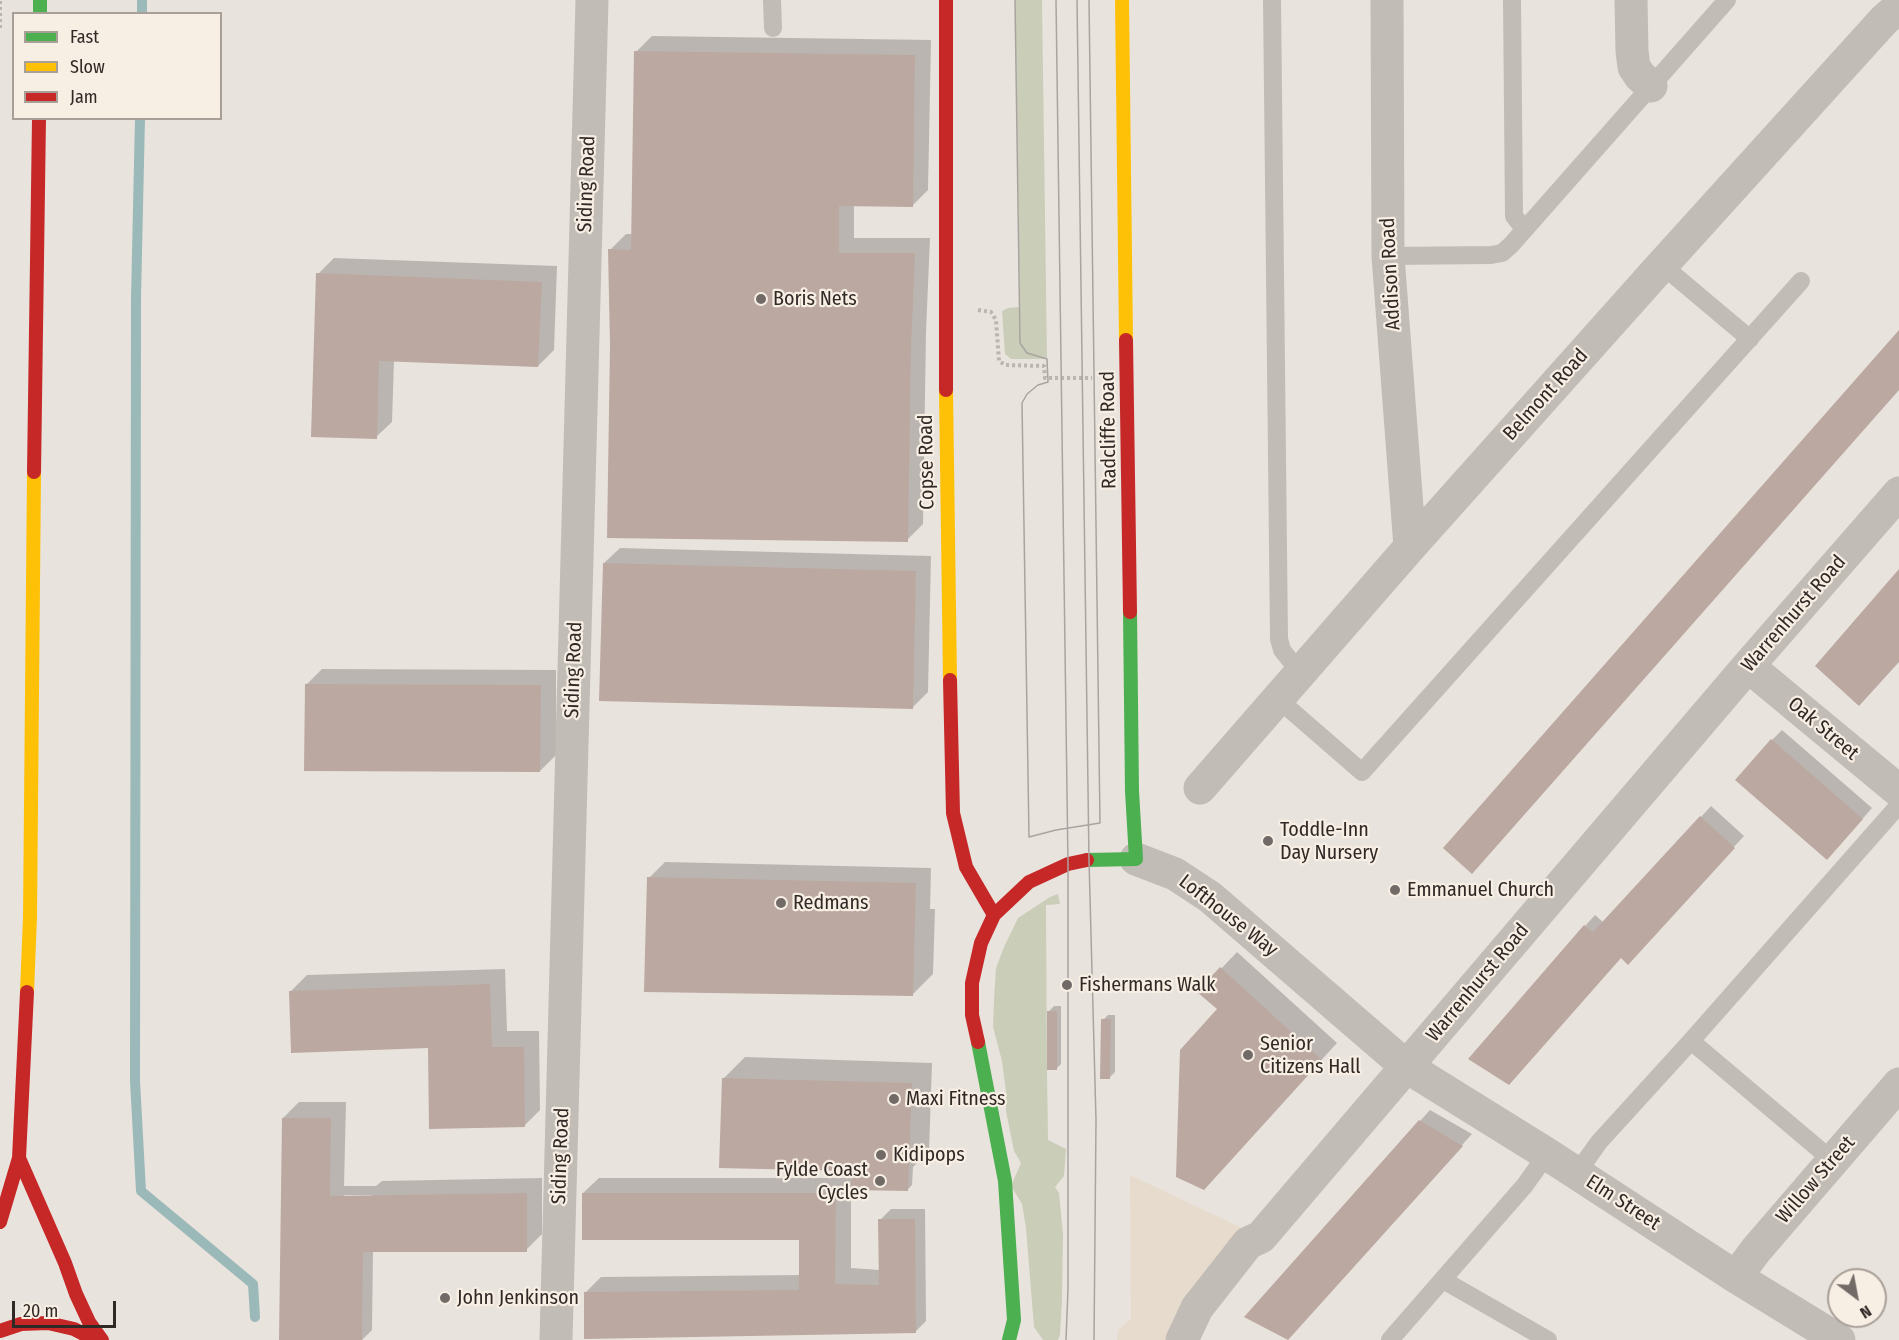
<!DOCTYPE html>
<style>
body{margin:0}
#map{position:relative;width:1899px;height:1340px;overflow:hidden;background:#e9e3dd;font-family:"Fira Sans Condensed",sans-serif}
canvas{display:block}
.legend{position:absolute;left:12px;top:12px;width:210px;height:108px;box-sizing:border-box;background:#f7eee4;border:2px solid #a89f98;margin:0;padding:8px 10px;list-style:none;font-size:18px;color:#312926}
.legend li{display:flex;align-items:center;gap:12px;height:30px}
.legend b{width:30px;border:2px solid #a89f98}
.north{position:absolute;left:1827px;top:1268px;width:60px;height:60px;box-sizing:border-box;background:#f7eee4;border:2px solid #a89f98;border-radius:50%;rotate:148deg;font-size:16px;font-weight:700;line-height:24px;text-align:center;color:#312926}
.north::after{content:'';display:block;margin:auto;width:21px;height:27px;background:#716a66;clip-path:polygon(50% 0,100% 100%,50% 72%,0 100%)}
.scale{position:absolute;left:12px;top:1301px;width:104px;height:27px;box-sizing:border-box;border:3px solid #312926;border-top:0;padding-left:8px;font-size:18px;line-height:21px;white-space:nowrap;color:#312926;-webkit-text-stroke:4px #f7eee4;paint-order:stroke}
</style>
<div id="map">
<canvas width="1899" height="1340"></canvas>
<ul class="legend">
<li><b style="height:8px;background:#4caf50"></b>Fast</li>
<li><b style="height:8px;background:#ffc107"></b>Slow</li>
<li><b style="height:8px;background:#c62828"></b>Jam</li>
</ul>
<div class="north">N</div>
<div class="scale">20 m</div>
</div>
<script>
const ctx = document.querySelector('canvas').getContext('2d');
ctx.lineJoin = 'round';
function fillPath(path, color) {
  ctx.fillStyle = color;
  ctx.fill(path, 'evenodd');
}
function shape(rows) {
  const path = new Path2D();
  for (const r of rows) {
    path.moveTo(r[0], r[1]);
    for (let i = 2; i < r.length; i += 2) path.lineTo(r[i], r[i + 1]);
  }
  return path;
}
function trace(path, color, width, dash) {
  ctx.strokeStyle = color;
  ctx.lineWidth = width;
  ctx.lineCap = dash ? 'butt' : 'round';
  ctx.setLineDash(dash || []);
  ctx.stroke(path);
}
function write(font, color, halo, rows, align = 'center') {
  ctx.font = font + ' "Fira Sans Condensed",sans-serif';
  ctx.lineWidth = 4.5;
  ctx.setLineDash([]);
  ctx.textBaseline = 'middle';
  ctx.strokeStyle = halo;
  ctx.fillStyle = color;
  for (const [text, x, y, turn = 0] of rows) {
    ctx.save();
    ctx.translate(x, y);
    ctx.rotate((+turn || 0) * Math.PI / 180);
    ctx.textAlign = isNaN(turn) ? turn : align;
    if (halo) ctx.strokeText(text, 0, 0);
    ctx.fillText(text, 0, 0);
    ctx.restore();
  }
}
fillPath(shape([
 [1015,0,1042,0,1047,359,1011,359,1005,354,1002,311,1008,308,1020,307],
 [1058,894,1060,904,1046,905,1047,1070,1048,1140,1066,1149,1064,1176,1055,1187,1059,1193,1063,1234,1062,1300,1060,1335,1058,1340,1043,1340,1034,1327,1026,1228,1022,1204,1011,1186,1021,1163,1014,1151,1006,1111,1006,1092,1002,1061,993,1027,994,1000,996,968,1004,947,1018,918,1050,897]
]), '#cacdb8');
fillPath(shape([
 [1130,1175,1261,1237,1182,1340,1117,1340,1118,1330,1131,1319]
]), '#e7dbcd');
fillPath(shape([
 [652,36,931,40,928,190,912,206,854,205,854,238,930,238,926,332,923,524,907,540,611,345,610,250,626,234,633,234,636,52],
 [334,258,557,266,554,350,538,366,394,360,392,422,376,437,318,274],
 [620,548,931,556,928,692,912,708,604,563],
 [322,669,556,670,556,755,540,771,306,685],
 [1782,730,1872,808,1837,848,1772,740],
 [1711,806,1744,836,1628,962,1585,926,1595,915,1604,923],
 [665,862,931,868,930,909,935,909,933,974,912,995,649,878],
 [1237,952,1337,1043,1269,1117,1219,1009,1199,992],
 [505,969,507,1031,539,1031,540,1110,524,1126,429,1047,291,991,307,975],
 [1054,1006,1061,1006,1061,1064,1056,1069,1049,1011],
 [1108,1015,1115,1015,1115,1072,1110,1077,1103,1020],
 [745,1057,932,1063,929,1151,913,1167,912,1185,907,1190,851,1188,851,1268,880,1270,880,1220,891,1209,925,1209,926,1321,915,1332,585,1293,601,1277,801,1275,800,1238,583,1193,599,1178,852,1178,853,1170,724,1078],
 [299,1102,346,1102,344,1186,376,1186,382,1181,542,1178,542,1234,526,1250,373,1250,372,1330,362,1340,281,1340,283,1118],
 [344,1195,372,1195,372,1198,344,1198],
 [1430,1110,1472,1134,1298,1327,1420,1121]
]), '#0003');
trace(shape([
 [142,14,142,0],
 [140,118,136,298,135,1081,141,1191,253,1284,255,1317]
]), '#9bb9b8', 10);
fillPath(shape([
 [634,51,915,55,913,207,839,206,839,253,915,253,911,349,908,542,607,538,610,345,608,249,631,250],
 [316,273,542,282,538,367,379,361,377,439,311,437],
 [1899,330,1899,390,1472,874,1443,848],
 [603,563,916,571,913,709,599,701],
 [1899,569,1899,662,1859,706,1815,666],
 [305,684,541,685,540,772,304,771],
 [1771,739,1863,819,1827,860,1735,780],
 [1700,816,1735,848,1628,965,1621,958,1509,1085,1468,1059,1584,925,1593,932],
 [647,877,916,883,913,996,644,992],
 [1220,967,1322,1060,1204,1190,1176,1177,1180,1050,1217,1009,1197,992],
 [490,984,492,1047,524,1047,525,1127,429,1129,428,1048,291,1053,289,991],
 [1047,1011,1057,1011,1057,1070,1047,1070],
 [1101,1019,1111,1019,1110,1079,1100,1079],
 [722,1078,912,1083,908,1191,851,1190,851,1171,719,1168],
 [282,1118,331,1118,330,1196,527,1193,527,1252,363,1252,362,1340,279,1340],
 [1419,1120,1463,1146,1288,1340,1244,1317],
 [582,1193,836,1193,835,1284,879,1285,878,1219,915,1219,916,1333,584,1339,584,1292,799,1290,799,1240,582,1240]
]), '#bba8a0');
trace(shape([
 [0,28,0,0],
 [978,310,991,312,996,320,999,361,1005,365,1044,366,1045,378,1092,378]
]), '#bbb4af', 4, [3, 3]);
trace(shape([
 [772,0,773,28],
 [1272,0,1279,639,1282,650,1290,660,1303,671],
 [1512,0,1514,216,1524,229],
 [1388,256,1491,255,1502,253,1511,245,1727,0],
 [1662,265,1750,339],
 [1278,699,1362,772,1801,281],
 [1691,1041,1833,1161],
 [1577,1173,1599,1142,1691,1041,1899,805],
 [1443,1280,1548,1340],
 [1390,1340,1525,1185,1547,1154]
]), '#c2bcb6', 18);
trace(shape([
 [1387,0,1388,256,1410,547],
 [1631,0,1632,51,1634,67,1640,76,1651,86],
 [1748,666,1899,791],
 [1200,788,1410,547,1662,265,1884,20,1899,7],
 [1136,859,1175,874,1210,897,1407,1067,1547,1154,1736,1277,1839,1340],
 [1736,1277,1756,1250,1899,1084],
 [556,1340,592,0],
 [1182,1340,1197,1308,1248,1243,1261,1237,1748,666,1899,493]
]), '#c2bcb6', 33);
trace(shape([
 [40,0,40,14],
 [1087,860,1136,859,1132,791,1130,612],
 [978,1042,1005,1181,1014,1320,1009,1340]
]), '#4caf50', 14);
trace(shape([
 [1122,0,1126,340],
 [946,390,950,680],
 [27,992,30,917,34,472]
]), '#ffc107', 14);
trace(shape([
 [946,0,946,390],
 [1126,340,1130,612],
 [34,472,39,118],
 [950,680,953,813,966,867,994,915],
 [978,1042,972,1015,972,983,981,943,994,915,1029,882,1068,864,1087,860],
 [19,1158,65,1263,76,1294,89,1322,102,1340],
 [0,1222,19,1158,27,992],
 [0,1331,21,1324,48,1323,74,1329,95,1340]
]), '#c62828', 14);
trace(shape([
 [1015,0,1020,343,1027,353,1047,359,1048,382,1038,385,1027,394,1022,403,1029,837,1056,830,1100,823,1089,0],
 [1056,0,1068,864,1068,1289,1066,1340],
 [1077,0,1089,860,1096,1120,1094,1340]
]), '#a9a4a1', 1.5);
for (const [x, y, r, color] of [
 [761,299,6,"#716a66"],
 [1268,841,6,"#716a66"],
 [1395,890,6,"#716a66"],
 [781,903,6,"#716a66"],
 [1067,985,6,"#716a66"],
 [1248,1055,6,"#716a66"],
 [894,1099,6,"#716a66"],
 [881,1155,6,"#716a66"],
 [880,1181,6,"#716a66"],
 [445,1298,6,"#716a66"]
]) {
  const dot = new Path2D();
  dot.arc(x, y, r, 0, 2 * Math.PI);
  ctx.fillStyle = color;
  ctx.fill(dot);
  trace(dot, '#f7eee4', 2);
}
write('20px', '#312926', '#f7eee4', [
 ["Siding Road",587,184,-88],
 ["Addison Road",1391,274,-93],
 ["Belmont Road",1546,395,-48],
 ["Radcliffe Road",1109,430,-91],
 ["Copse Road",927,462,-91],
 ["Warrenhurst Road",1794,614,-49],
 ["Siding Road",574,670,-88],
 ["Oak Street",1823,729,40],
 ["Lofthouse Way",1228,916,38],
 ["Warrenhurst Road",1478,983,-50],
 ["Siding Road",561,1156,-88],
 ["Willow Street",1816,1180,-49],
 ["Elm Street",1623,1203,33]
]);
write('20px', '#312926', '#f7eee4', [
 ["Boris Nets",773,299],
 ["Toddle-Inn",1280,830],
 ["Day Nursery",1280,853],
 ["Emmanuel Church",1407,890],
 ["Redmans",793,903],
 ["Fishermans Walk",1079,985],
 ["Senior",1260,1044],
 ["Citizens Hall",1260,1067],
 ["Maxi Fitness",906,1099],
 ["Kidipops",893,1155],
 ["Fylde Coast",868,1170,"right"],
 ["Cycles",868,1193,"right"],
 ["John Jenkinson",457,1298]
], 'left');
</script>
